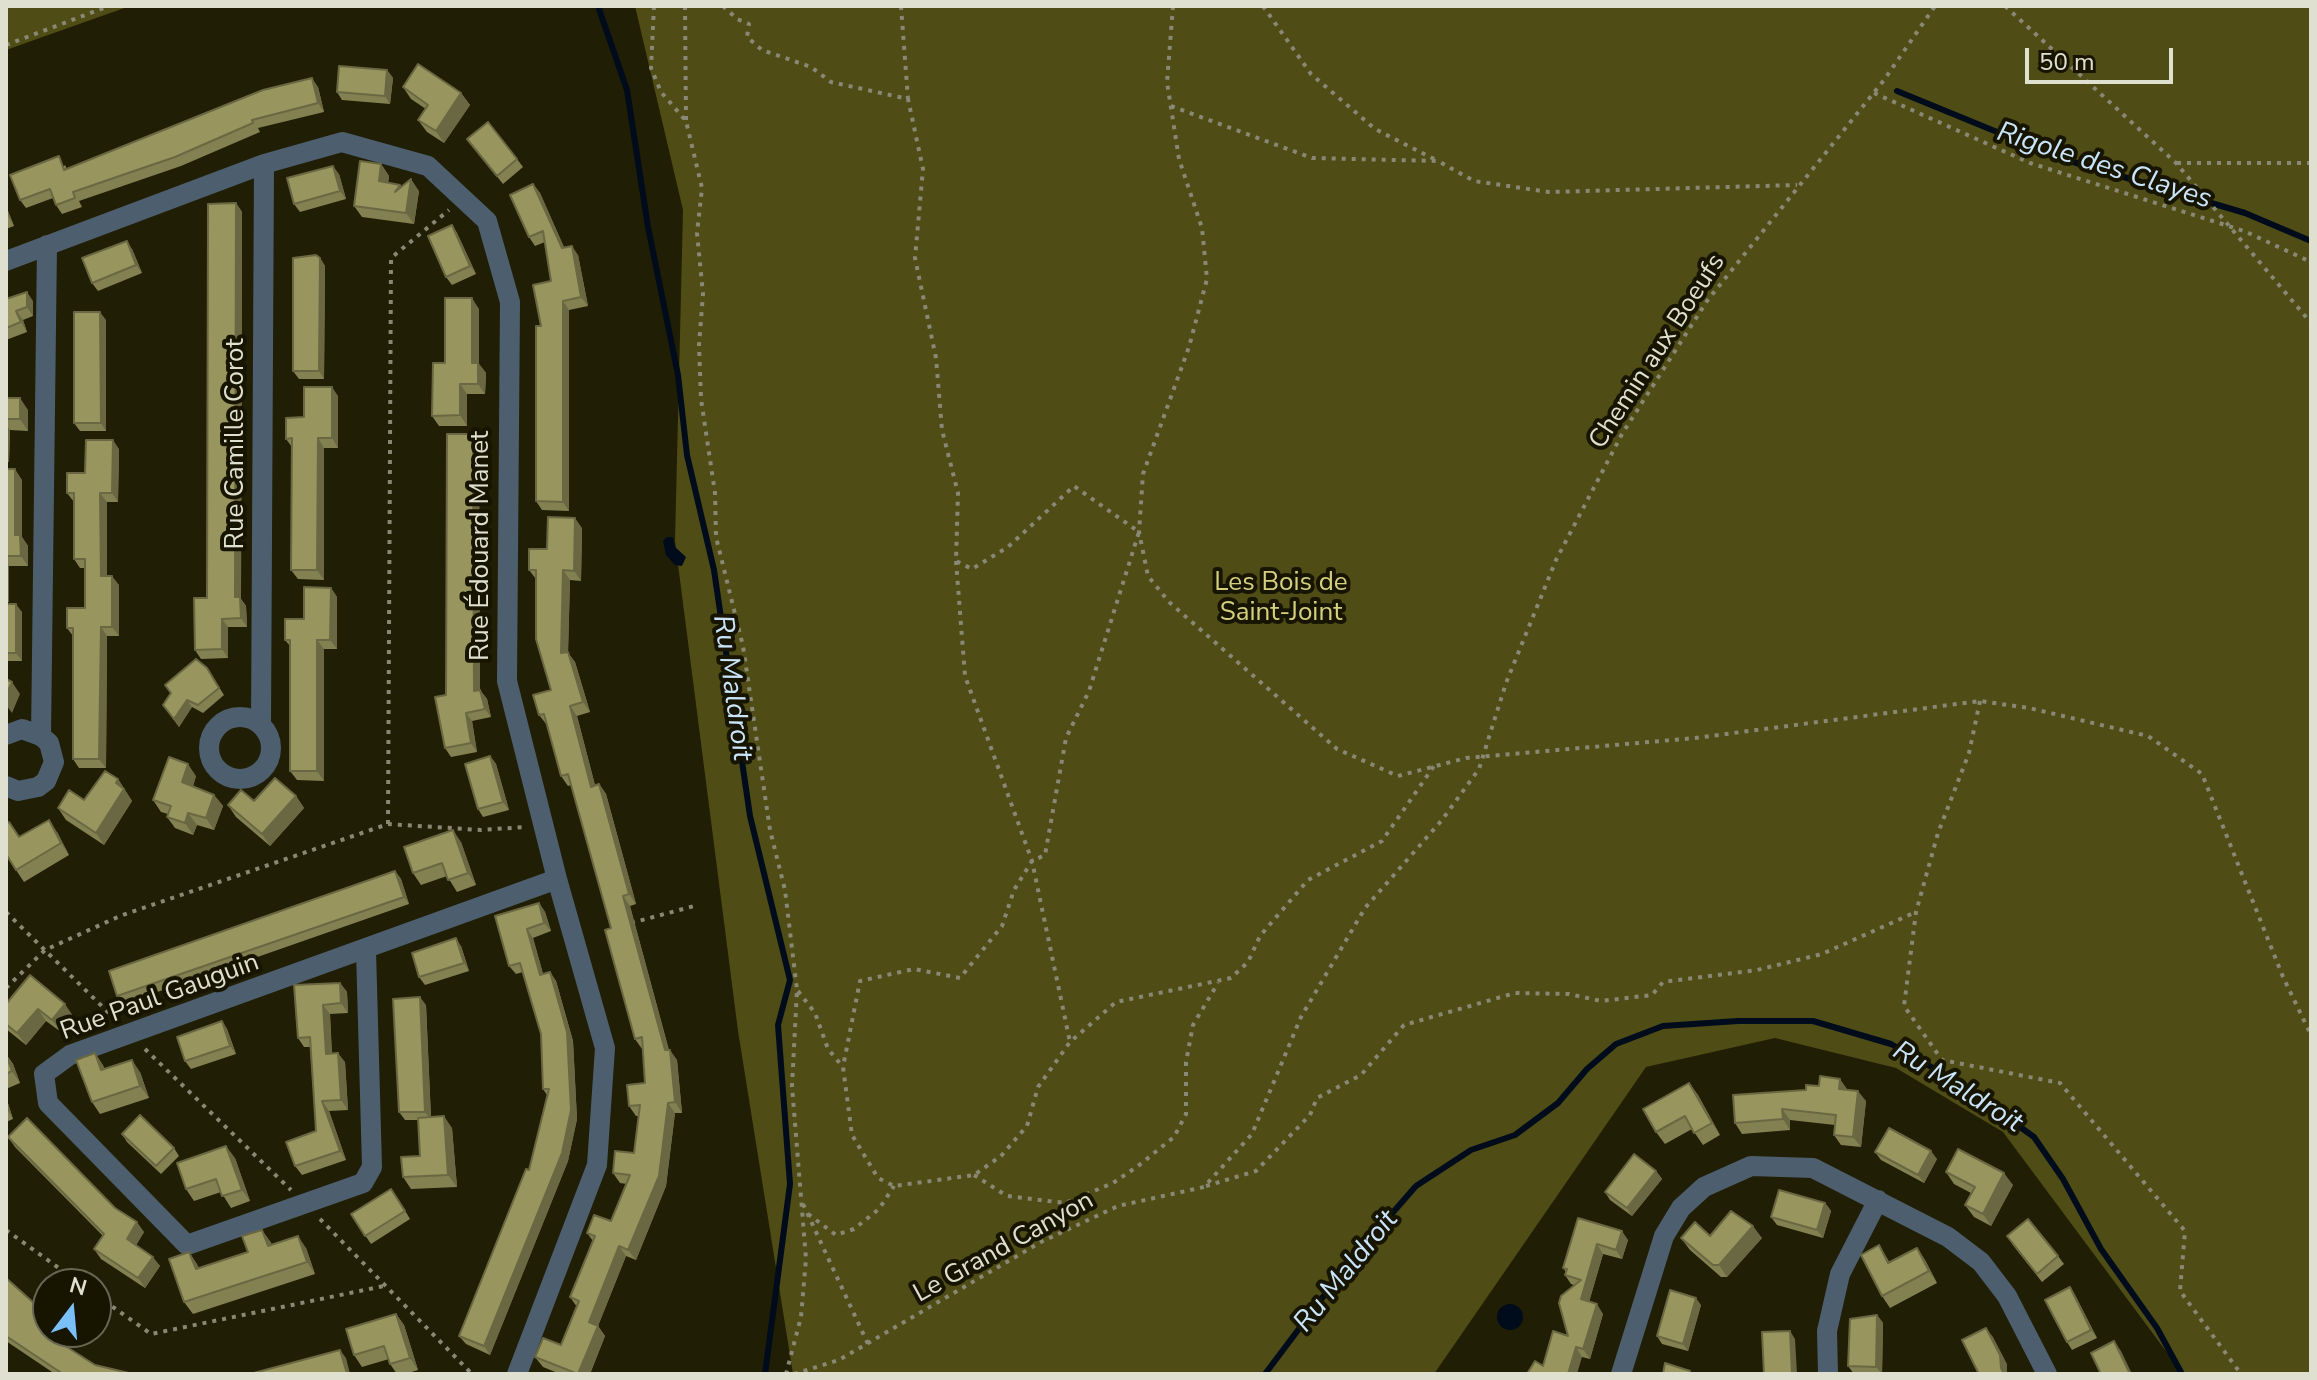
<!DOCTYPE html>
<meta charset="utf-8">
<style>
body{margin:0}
#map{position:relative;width:2317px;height:1380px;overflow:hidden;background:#201e04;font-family:"Nunito Sans",sans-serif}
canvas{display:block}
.frame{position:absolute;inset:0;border:8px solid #e0e0d0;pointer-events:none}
.north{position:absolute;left:32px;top:1268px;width:80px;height:80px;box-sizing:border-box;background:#171500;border:2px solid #676653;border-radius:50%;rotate:16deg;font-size:22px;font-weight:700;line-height:32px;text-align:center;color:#e0e0d0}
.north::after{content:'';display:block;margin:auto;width:28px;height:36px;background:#79bff8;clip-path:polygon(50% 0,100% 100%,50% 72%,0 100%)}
.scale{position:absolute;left:2025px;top:48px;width:148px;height:36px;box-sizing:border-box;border:4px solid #e0e0d0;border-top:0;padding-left:10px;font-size:24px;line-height:28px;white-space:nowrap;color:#e0e0d0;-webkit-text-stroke:6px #171500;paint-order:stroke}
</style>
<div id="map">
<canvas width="2317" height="1380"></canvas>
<div class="frame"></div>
<div class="north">N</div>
<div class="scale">50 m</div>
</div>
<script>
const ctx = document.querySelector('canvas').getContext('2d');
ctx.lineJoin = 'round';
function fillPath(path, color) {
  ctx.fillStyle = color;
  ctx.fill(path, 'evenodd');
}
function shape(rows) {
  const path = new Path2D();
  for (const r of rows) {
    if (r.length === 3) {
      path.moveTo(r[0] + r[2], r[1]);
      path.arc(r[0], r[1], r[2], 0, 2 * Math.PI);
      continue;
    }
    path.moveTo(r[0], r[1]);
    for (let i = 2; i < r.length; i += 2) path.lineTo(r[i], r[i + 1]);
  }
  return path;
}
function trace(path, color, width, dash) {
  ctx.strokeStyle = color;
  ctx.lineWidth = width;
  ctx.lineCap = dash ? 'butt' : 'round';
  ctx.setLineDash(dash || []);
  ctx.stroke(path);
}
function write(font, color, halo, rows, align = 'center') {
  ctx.font = font + ' "Nunito Sans",sans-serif';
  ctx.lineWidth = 8;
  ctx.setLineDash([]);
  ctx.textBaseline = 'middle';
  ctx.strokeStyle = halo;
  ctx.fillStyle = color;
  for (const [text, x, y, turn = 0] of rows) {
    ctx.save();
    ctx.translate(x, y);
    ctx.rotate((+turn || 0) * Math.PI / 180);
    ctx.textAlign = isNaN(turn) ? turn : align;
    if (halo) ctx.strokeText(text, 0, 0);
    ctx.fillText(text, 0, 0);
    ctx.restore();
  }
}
fillPath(shape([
 [6,6,130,6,6,50],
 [635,6,2311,6,2311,1374,2183,1374,2003,1132,1896,1068,1775,1038,1646,1067,1434,1374,793,1374,738,1031,675,541,683,210]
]), '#4f4c15');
fillPath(shape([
 [667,537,673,537,675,547,686,557,682,566,675,565,666,555,663,541],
 [1510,1317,13]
]), '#000c1c');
trace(shape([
 [598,6,627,90,648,227,678,375,687,455,714,570,750,816,790,980,778,1025,790,1184,765,1374],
 [1897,91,2063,159,2245,213,2311,241],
 [1265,1374,1347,1265,1416,1186,1471,1150,1515,1135,1558,1103,1587,1069,1616,1044,1663,1026,1738,1021,1813,1021,1891,1044,1956,1081,2034,1137,2063,1179,2101,1249,2157,1328,2182,1374]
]), '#000c1c', 6);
trace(shape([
 [654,6,651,68,661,92,686,121,702,188,697,233,703,294,699,345,701,399,715,493,716,537,743,646,770,830,785,890,797,990,792,1086,806,1259,801,1317,786,1374],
 [685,6,686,120],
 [723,6,737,19,749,24,747,37,762,50,811,67,831,82,908,99,923,169,915,258,936,358,942,430,958,493,956,561,972,569,1008,547,1074,486,1139,532,1089,691,1066,738,1045,855,1032,861,1014,890,1002,926,960,978,914,969,860,981,843,1067],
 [901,6,908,99],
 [1173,6,1167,82,1179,159,1202,228,1207,279,1189,347,1143,474,1139,532,1148,576,1169,602,1337,749,1398,776,1466,758,1695,738,1980,701,2029,708,2148,736,2202,774,2283,977,2311,1035],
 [1263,6,1311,74,1375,129,1436,160],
 [2005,6,2176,163,2311,323],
 [6,45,109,6],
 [1874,93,2030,163,2244,231,2311,262],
 [1171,106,1312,158,1438,161,1474,181,1549,192,1797,185],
 [2177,163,2311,163],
 [956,561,965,676,1032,861,1070,1042],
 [1980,701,1969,753,1938,833,1916,912,1904,1006,1942,1060,2060,1083,2185,1231,2180,1291,2241,1374],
 [388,824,391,258,449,210],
 [6,912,116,1020],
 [631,923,698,905],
 [6,988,45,950,120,916,388,824,481,830,525,827],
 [798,991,815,1013,828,1049,843,1067,852,1135,878,1178,894,1186,974,1175,1001,1156,1027,1126,1038,1087,1070,1042,1116,1002,1231,978,1248,962,1260,936,1308,880,1382,841,1434,766],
 [145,1049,291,1190],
 [974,1175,1007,1196,1065,1203,1113,1183,1138,1166,1174,1137,1186,1114,1186,1062,1193,1025,1218,983],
 [1206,1186,1256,1171,1310,1115,1317,1098,1361,1075,1404,1025,1515,993,1569,994,1601,1001,1652,995,1663,982,1757,970,1822,954,1916,912],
 [803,1204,868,1344],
 [808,1214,836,1235,854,1229,879,1209,894,1186],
 [320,1219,472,1374],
 [6,1230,81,1284],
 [96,1295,151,1334,384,1286],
 [794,1374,839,1360,1041,1242,1118,1206,1204,1187,1252,1134,1301,1017,1365,908,1442,820,1479,769,1506,683,1556,560,1622,434,1707,301,1884,80,1935,6]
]), '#898874', 4, [4, 6]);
trace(shape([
 [6,261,264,164,342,142,428,166,487,221,510,302,507,681,557,879,605,1048,597,1165,517,1374],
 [240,748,31],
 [261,724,264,164],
 [6,735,22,729,41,736,49,743,54,762,46,781,38,787,18,791,6,786],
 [41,736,47,245],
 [366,950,372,1167,363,1183,187,1245,48,1103,44,1074,70,1055,557,879],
 [1621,1374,1664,1236,1681,1208,1704,1187,1751,1166,1813,1168,1948,1237,1981,1262,2007,1296,2047,1374],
 [1828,1374,1827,1331,1840,1274,1878,1200]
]), '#4d5f6e', 20);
fillPath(shape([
 [387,70,393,78,390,104,342,100,337,92],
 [318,87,324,112,258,128,260,132,181,166,79,201,82,207,62,214,56,205,53,198,26,208,20,200,65,165,67,169],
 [403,87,461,93,470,105,444,143,427,132,418,120,426,109,411,99],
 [467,139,517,159,523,167,503,184],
 [381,164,389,176,388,183,400,185,402,187,419,191,414,224,362,217,354,206],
 [339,174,346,199,300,212,294,204],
 [533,184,540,193,564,247,578,255,588,306,569,310,569,511,542,510,536,501,541,326,551,281,545,242,535,246,529,237],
 [236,203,242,212,241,599,246,606,247,627,228,627,228,658,201,659,195,650,207,598],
 [6,206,14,226,6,229],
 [452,225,457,233,476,274,452,285,446,277],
 [132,249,142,273,98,291,92,283],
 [320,258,325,266,324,379,299,379,293,371],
 [6,299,33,301,33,316,23,320,27,332,6,340],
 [479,309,479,364,486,373,485,394,467,394,467,426,439,426,432,416,445,363],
 [106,320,106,431,80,431,74,423],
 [338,396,338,448,324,448,324,580,298,579,291,570,292,447,286,439],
 [6,398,28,410,28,431,10,430,9,462,6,461],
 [479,443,480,690,487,699,491,717,472,721,477,752,451,757,445,748,446,695],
 [119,449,118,502,107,502,107,576,119,585,119,636,107,636,106,768,79,768,73,759,73,636,67,628,85,608,85,568,80,568,74,559,74,502,67,493,85,473],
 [6,469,22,480,22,537,28,546,28,566,9,566,9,602,6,602],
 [582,528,581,581,570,580,568,653,575,662,590,712,577,716,595,785,599,784,606,794,636,904,630,906,669,1050,677,1060,682,1113,675,1113,666,1186,636,1260,626,1256,598,1326,605,1336,590,1374,560,1374,543,1367,535,1357,561,1345,577,1307,570,1297,593,1241,587,1233,611,1221,627,1184,620,1183,613,1173,634,1153,639,1116,636,1116,629,1106,645,1083,643,1049,642,1049,635,1039,611,928,571,785,568,786,561,776,547,725,539,715,551,690,536,579,529,570],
 [331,588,337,597,337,649,324,649,324,781,297,780,290,771,290,646,285,640],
 [6,604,22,612,22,661,6,661],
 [207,668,224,695,203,713,192,707,179,727,163,705,171,694,165,685],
 [490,756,496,764,509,810,483,817,478,809],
 [196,776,193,786,214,795,223,806,214,830,197,825,193,835,175,828,167,817,168,814,161,812,153,800],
 [118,779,132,801,104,845,66,820,58,808,84,800],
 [296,796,304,808,270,846,236,817,228,805],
 [57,832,69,855,24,882,16,870,20,836],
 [461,842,476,885,457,892,447,876,421,885,413,873],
 [395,871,401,879,409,904,123,1004,117,996],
 [539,903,545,912,551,931,533,938,543,974,550,972,556,981,573,1041,577,1119,568,1161,490,1355,466,1344,459,1336,529,1170,547,1095,543,1089,541,1034,523,972,516,974,509,966],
 [461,946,469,971,425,985,419,977],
 [340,983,347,992,348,1013,330,1014,332,1053,345,1062,348,1110,329,1111,346,1160,302,1175,295,1166,316,1131,310,1047,304,1047,298,1038],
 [6,1004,73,1016,61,1032,46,1021,26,1045,6,1029],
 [426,1005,431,1117,452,1128,457,1187,411,1189,403,1177,420,1156,418,1120,405,1120,399,1112],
 [222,1021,227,1029,236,1054,191,1069,185,1061],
 [95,1053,105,1069,140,1072,149,1098,100,1114,92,1102],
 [6,1054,13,1064,20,1083,6,1089],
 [1689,1083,1698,1095,1720,1135,1703,1145,1692,1129,1665,1144,1656,1132],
 [1847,1090,1866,1101,1861,1147,1841,1145,1834,1135,1835,1125,1790,1120,1790,1130,1742,1134,1735,1123],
 [6,1097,13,1119,6,1122],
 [122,1134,174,1148,179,1156,161,1174,127,1142],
 [8,1137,115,1208,144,1232,136,1245,160,1266,145,1288,101,1259,94,1249,103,1236,15,1147],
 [1875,1152,1937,1159,1924,1183,1881,1160],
 [235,1158,250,1201,231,1208,221,1192,194,1201,186,1189],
 [1656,1171,1662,1179,1632,1216,1610,1200,1605,1192],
 [1946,1172,2013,1185,1991,1226,1974,1217,1965,1205,1971,1193,1954,1184],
 [397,1197,410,1219,371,1244,351,1214],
 [1825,1203,1831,1211,1823,1238,1777,1225,1771,1217],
 [1578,1218,1628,1240,1622,1259,1603,1254,1589,1302,1603,1314,1590,1359,1582,1357,1543,1366,1568,1336,1574,1285,1571,1284,1565,1275,1566,1272,1563,1268],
 [1710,1236,1762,1238,1727,1277,1721,1277,1690,1250,1681,1238],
 [270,1241,272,1245,306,1248,315,1274,193,1314,184,1302,189,1252,199,1268,248,1252],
 [2012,1244,2058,1256,2064,1264,2042,1282],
 [1879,1245,1890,1263,1917,1248,1925,1260,1937,1283,1890,1308,1882,1296],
 [6,1278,36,1305,41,1312,70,1337,65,1346,95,1365,133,1374,55,1374,6,1341],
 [2070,1287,2075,1295,2097,1338,2072,1350,2067,1342],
 [1701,1305,1688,1351,1662,1344,1657,1336],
 [396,1314,404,1325,418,1370,405,1374,397,1374,390,1364,389,1359,362,1367,354,1355],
 [1877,1315,1883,1323,1882,1374,1854,1374,1848,1366]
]), '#838052');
fillPath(shape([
 [387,70,393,78,390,104,385,96],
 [312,78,318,87,324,112,318,103],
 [461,93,470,105,444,143,436,131],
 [381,164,389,176,387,193,379,181],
 [333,166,339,174,346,199,340,191],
 [411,179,419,191,414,224,406,213,395,192,400,185,408,196],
 [533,184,540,193,568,257,562,248],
 [236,203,242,212,241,599,246,606,247,627,241,618,235,597],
 [6,206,14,226,6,212],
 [452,225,457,233,476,274,470,266],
 [127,241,132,249,142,273,136,265],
 [572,246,578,255,588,306,581,297],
 [320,258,325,266,324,379,319,371],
 [27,292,33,301,33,316,27,307],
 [472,298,479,309,479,364,486,373,485,394,478,384,472,363],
 [563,301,569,310,569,511,563,502],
 [16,311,23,320,27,332,21,322],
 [100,312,106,320,106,431,101,423],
 [460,384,467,394,467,426,460,415],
 [332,387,338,396,338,448,332,438],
 [20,398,28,410,28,431,20,419],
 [6,425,10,430,9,462,6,457],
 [473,434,479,443,480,700,474,691],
 [318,438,324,448,324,580,317,570],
 [113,440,119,449,118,502,112,493],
 [15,469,22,480,22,537,28,546,28,566,21,556,15,535],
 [100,493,107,502,107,585,101,576],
 [575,518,582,528,581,581,574,571],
 [6,562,9,566,9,602,6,597],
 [563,570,570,580,568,653,575,662,590,712,583,702,561,653],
 [112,576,119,585,119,636,112,627],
 [331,588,337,597,337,649,330,640],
 [16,604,22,612,22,661,16,653],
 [222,619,228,627,228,658,222,649],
 [101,627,107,636,106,768,99,759],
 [317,640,324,649,324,781,317,771],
 [12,682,20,694,12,713,6,705,6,695],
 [480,690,487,699,491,717,485,709],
 [187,700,192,707,179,727,174,719],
 [570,706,577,716,598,797,591,787],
 [466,713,472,721,477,752,471,743],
 [490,756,496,764,509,810,503,802],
 [188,764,196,776,191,794,182,782],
 [118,779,132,801,104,845,96,833],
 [599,784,606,794,636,904,629,894],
 [214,795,223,806,214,830,206,818],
 [296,796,304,808,270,846,262,834],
 [188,813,197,825,193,835,185,823],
 [49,820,57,832,69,855,61,843],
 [453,830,461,842,476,885,468,873],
 [395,871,401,879,409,904,404,897],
 [623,896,630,906,671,1059,670,1050,677,1060,682,1113,675,1102,665,1050],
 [539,903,545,912,551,931,544,923],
 [527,929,533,938,546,984,540,975],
 [456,938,461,946,469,971,464,963],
 [550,972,556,981,573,1041,577,1119,568,1161,490,1355,484,1346,567,1032],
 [340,983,347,992,348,1013,341,1003],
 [420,997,426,1005,431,1120,425,1112],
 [65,1004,73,1016,61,1032,52,1020],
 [323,1005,330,1014,332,1063,326,1054],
 [38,1009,46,1021,26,1045,17,1033],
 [222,1021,227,1029,236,1054,230,1046],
 [95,1053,103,1065,110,1082,101,1070],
 [338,1053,345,1062,348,1110,341,1100],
 [6,1054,13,1064,20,1083,12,1071],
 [132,1060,140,1072,149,1098,140,1086],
 [1840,1079,1847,1089,1839,1089],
 [1689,1083,1698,1095,1720,1135,1712,1123],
 [1858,1091,1866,1101,1861,1147,1853,1137],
 [6,1097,13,1119,6,1108],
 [322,1101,329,1111,346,1160,340,1151],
 [668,1103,675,1113,666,1186,636,1260,628,1250],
 [1782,1109,1790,1120,1790,1130,1783,1119],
 [444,1116,452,1128,457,1187,448,1175],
 [226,1146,235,1158,250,1201,242,1190],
 [1931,1151,1937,1159,1924,1183,1918,1175],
 [1656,1171,1662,1179,1632,1216,1627,1208],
 [2004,1173,2013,1185,1991,1226,1983,1214],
 [1825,1203,1831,1211,1823,1238,1817,1230],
 [137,1222,144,1232,134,1249,127,1239],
 [1753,1226,1762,1238,1727,1277,1719,1265],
 [262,1230,270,1241,277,1258,268,1246],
 [1622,1231,1628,1240,1622,1259,1616,1250],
 [298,1236,306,1248,315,1274,307,1262],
 [1597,1244,1603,1254,1587,1309,1581,1299],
 [619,1246,626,1256,598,1326,605,1336,590,1374,578,1374,589,1322],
 [1917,1248,1925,1260,1937,1283,1929,1271],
 [189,1252,197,1264,204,1281,196,1269],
 [153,1257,160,1266,145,1288,138,1278],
 [2070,1287,2075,1295,2097,1338,2091,1330],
 [1696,1298,1701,1305,1688,1351,1683,1344],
 [1597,1304,1603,1314,1590,1359,1583,1349],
 [396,1314,404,1325,418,1370,410,1358],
 [1877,1315,1883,1323,1882,1374,1876,1367],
 [1986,1328,1993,1337,2007,1364,2007,1374,2004,1374,2001,1368],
 [1790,1331,1795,1339,1797,1374,1792,1374],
 [61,1332,67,1332,70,1337,63,1349,56,1340],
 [2114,1341,2121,1351,2132,1374,2130,1374],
 [1576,1347,1582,1357,1577,1374,1568,1374],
 [340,1350,346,1358,350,1374,347,1374]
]), '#6a6842');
const building = shape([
 [418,64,461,93,436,131,418,120,428,105,403,87,418,64],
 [339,66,387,70,385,96,337,92,339,66],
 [312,78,318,103,252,120,253,123,175,157,73,192,75,198,56,205,50,189,20,200,10,175,59,156,64,170,263,90,312,78],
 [488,122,517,159,497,176,467,139,488,122],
 [360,161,381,164,379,181,400,185,395,192,411,179,406,213,354,206,360,161],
 [333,166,340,191,294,204,287,178,333,166],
 [533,184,562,248,572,246,581,297,563,301,563,502,536,501,536,326,541,326,533,285,551,281,543,231,529,237,510,195,533,184],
 [236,203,235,597,240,597,241,618,222,619,222,649,195,650,194,598,207,598,208,204,236,203],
 [452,225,470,266,446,277,428,236,452,225],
 [127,241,136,265,92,283,82,258,127,241],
 [316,255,320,258,319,371,293,371,293,258,316,255],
 [27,292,27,307,16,311,21,322,6,328,6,299,27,292],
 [445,298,472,298,472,363,478,363,478,384,460,384,460,415,432,416,433,363,445,363,445,298],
 [74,312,100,312,101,423,74,423,74,312],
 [304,387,332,387,332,438,318,438,317,570,291,570,292,438,286,439,286,418,304,417,304,387],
 [6,398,20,398,20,419,6,419,6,398],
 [447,434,473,434,474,691,480,690,485,709,466,713,471,743,445,748,435,697,446,695,447,434],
 [86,440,113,440,112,493,100,493,101,576,112,576,112,627,101,627,99,759,73,759,73,628,67,628,67,608,85,608,85,559,74,559,74,493,67,493,67,473,85,473,86,440],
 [6,469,15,469,15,535,20,535,21,556,6,556,6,469],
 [548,517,575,518,574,571,563,570,561,653,568,652,583,702,570,706,591,787,599,784,629,894,623,896,665,1050,670,1050,675,1102,668,1103,659,1176,628,1250,619,1246,589,1322,598,1326,578,1374,535,1357,543,1338,561,1345,579,1301,570,1297,595,1236,587,1233,594,1215,611,1221,630,1175,613,1173,615,1151,634,1153,640,1105,629,1106,627,1085,645,1083,642,1037,635,1039,605,930,611,928,568,774,561,776,544,714,539,715,533,695,551,690,536,639,536,570,529,570,529,549,547,549,548,517],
 [304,587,331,588,330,640,317,640,317,771,290,771,290,640,285,640,285,619,304,619,304,587],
 [6,604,16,604,16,653,6,653,6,604],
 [196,659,207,668,219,688,198,705,187,700,174,719,163,705,171,693,165,685,196,659],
 [6,679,12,682,6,695,6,679],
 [490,756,503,802,478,809,465,764,490,756],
 [169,757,188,764,182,782,214,795,206,818,188,813,185,823,167,817,171,806,153,800,169,757],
 [105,771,118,779,116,783,124,789,96,833,58,808,69,790,84,800,105,771],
 [275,778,296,796,262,834,228,805,241,790,254,801,275,778],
 [49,820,61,843,16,870,6,854,6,824,9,822,19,837,49,820],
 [453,830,468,873,448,880,442,863,413,873,404,847,453,830],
 [395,871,404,897,117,996,109,971,395,871],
 [539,903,544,923,527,929,540,975,550,972,567,1032,571,1110,562,1153,484,1346,459,1336,526,1169,529,1170,549,1089,543,1089,541,1034,520,963,509,966,495,916,539,903],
 [456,938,464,963,419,977,412,953,456,938],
 [30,975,65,1004,52,1020,38,1009,17,1033,6,1024,6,1004,30,975],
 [340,983,341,1003,323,1005,326,1054,338,1053,341,1100,322,1101,340,1151,295,1166,286,1142,316,1131,310,1037,298,1038,294,985,340,983],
 [420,997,425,1112,399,1112,393,999,420,997],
 [222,1021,230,1046,185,1061,177,1037,222,1021],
 [95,1053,101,1070,132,1060,140,1086,92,1102,76,1060,95,1053],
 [6,1055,12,1071,6,1074,6,1055],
 [1820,1076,1840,1079,1839,1089,1858,1091,1853,1137,1834,1135,1836,1115,1782,1109,1783,1119,1735,1123,1733,1095,1806,1090,1806,1085,1819,1086,1820,1076],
 [1689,1083,1712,1123,1694,1133,1685,1116,1656,1132,1643,1109,1689,1083],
 [140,1115,174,1148,156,1166,122,1134,140,1115],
 [444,1116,448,1175,403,1177,401,1157,420,1156,418,1118,444,1116],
 [27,1118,115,1208,137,1222,127,1239,153,1257,138,1278,94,1249,104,1234,8,1137,27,1118],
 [1889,1128,1931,1151,1918,1175,1875,1152,1889,1128],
 [226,1146,242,1190,222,1196,216,1179,186,1189,177,1163,226,1146],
 [1958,1149,2004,1173,1983,1214,1965,1205,1975,1187,1946,1172,1958,1149],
 [1634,1154,1656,1171,1627,1208,1605,1192,1634,1154],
 [391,1189,405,1211,365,1236,351,1214,391,1189],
 [1779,1190,1825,1203,1817,1230,1771,1217,1779,1190],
 [1731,1211,1753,1226,1719,1265,1713,1265,1681,1238,1695,1222,1710,1236,1731,1211],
 [1578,1218,1622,1231,1616,1250,1597,1244,1581,1299,1597,1304,1583,1349,1576,1347,1568,1374,1527,1374,1535,1361,1543,1366,1553,1331,1568,1336,1559,1303,1561,1296,1581,1280,1565,1275,1567,1269,1563,1268,1578,1218],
 [2028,1219,2058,1256,2037,1274,2007,1236,2028,1219],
 [262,1230,268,1246,298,1236,307,1262,184,1302,169,1259,189,1252,196,1269,248,1252,242,1236,262,1230],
 [1879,1245,1888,1263,1917,1248,1929,1271,1882,1296,1861,1255,1879,1245],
 [6,1278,36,1305,33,1308,48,1317,48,1332,61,1332,56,1340,95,1365,133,1374,63,1374,6,1336,6,1278],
 [2070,1287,2091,1330,2067,1342,2045,1300,2070,1287],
 [1670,1290,1696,1298,1683,1344,1657,1336,1670,1290],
 [396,1314,410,1358,390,1364,384,1346,354,1355,346,1329,396,1314],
 [1877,1315,1876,1367,1848,1366,1850,1319,1877,1315],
 [1986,1328,2000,1355,2001,1368,2004,1374,1979,1374,1962,1340,1986,1328],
 [1790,1331,1792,1374,1764,1374,1762,1332,1790,1331],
 [2114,1341,2130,1374,2101,1374,2091,1353,2114,1341],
 [340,1350,347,1374,250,1374,340,1350],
 [1665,1363,1690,1371,1689,1374,1663,1374,1665,1363]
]);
fillPath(building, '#98955f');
trace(building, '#6a6842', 2);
write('26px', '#e0e0d0', '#171500', [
 ["Chemin aux Boeufs",1658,352,-57],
 ["Rue Camille Corot",237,444,-90],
 ["Rue Édouard Manet",482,546,-90],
 ["Rue Paul Gauguin",160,998,-20],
 ["Le Grand Canyon",1004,1248,-29]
]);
write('26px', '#d5d07e', '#171500', [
 ["Les Bois de",1281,584],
 ["Saint-Joint",1281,614]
]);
write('italic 28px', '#cae5fb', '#171500', [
 ["Rigole des Clayes",2104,167,18],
 ["Ru Maldroit",731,688,82],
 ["Ru Maldroit",1957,1088,32],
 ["Ru Maldroit",1347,1272,-51]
]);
</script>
